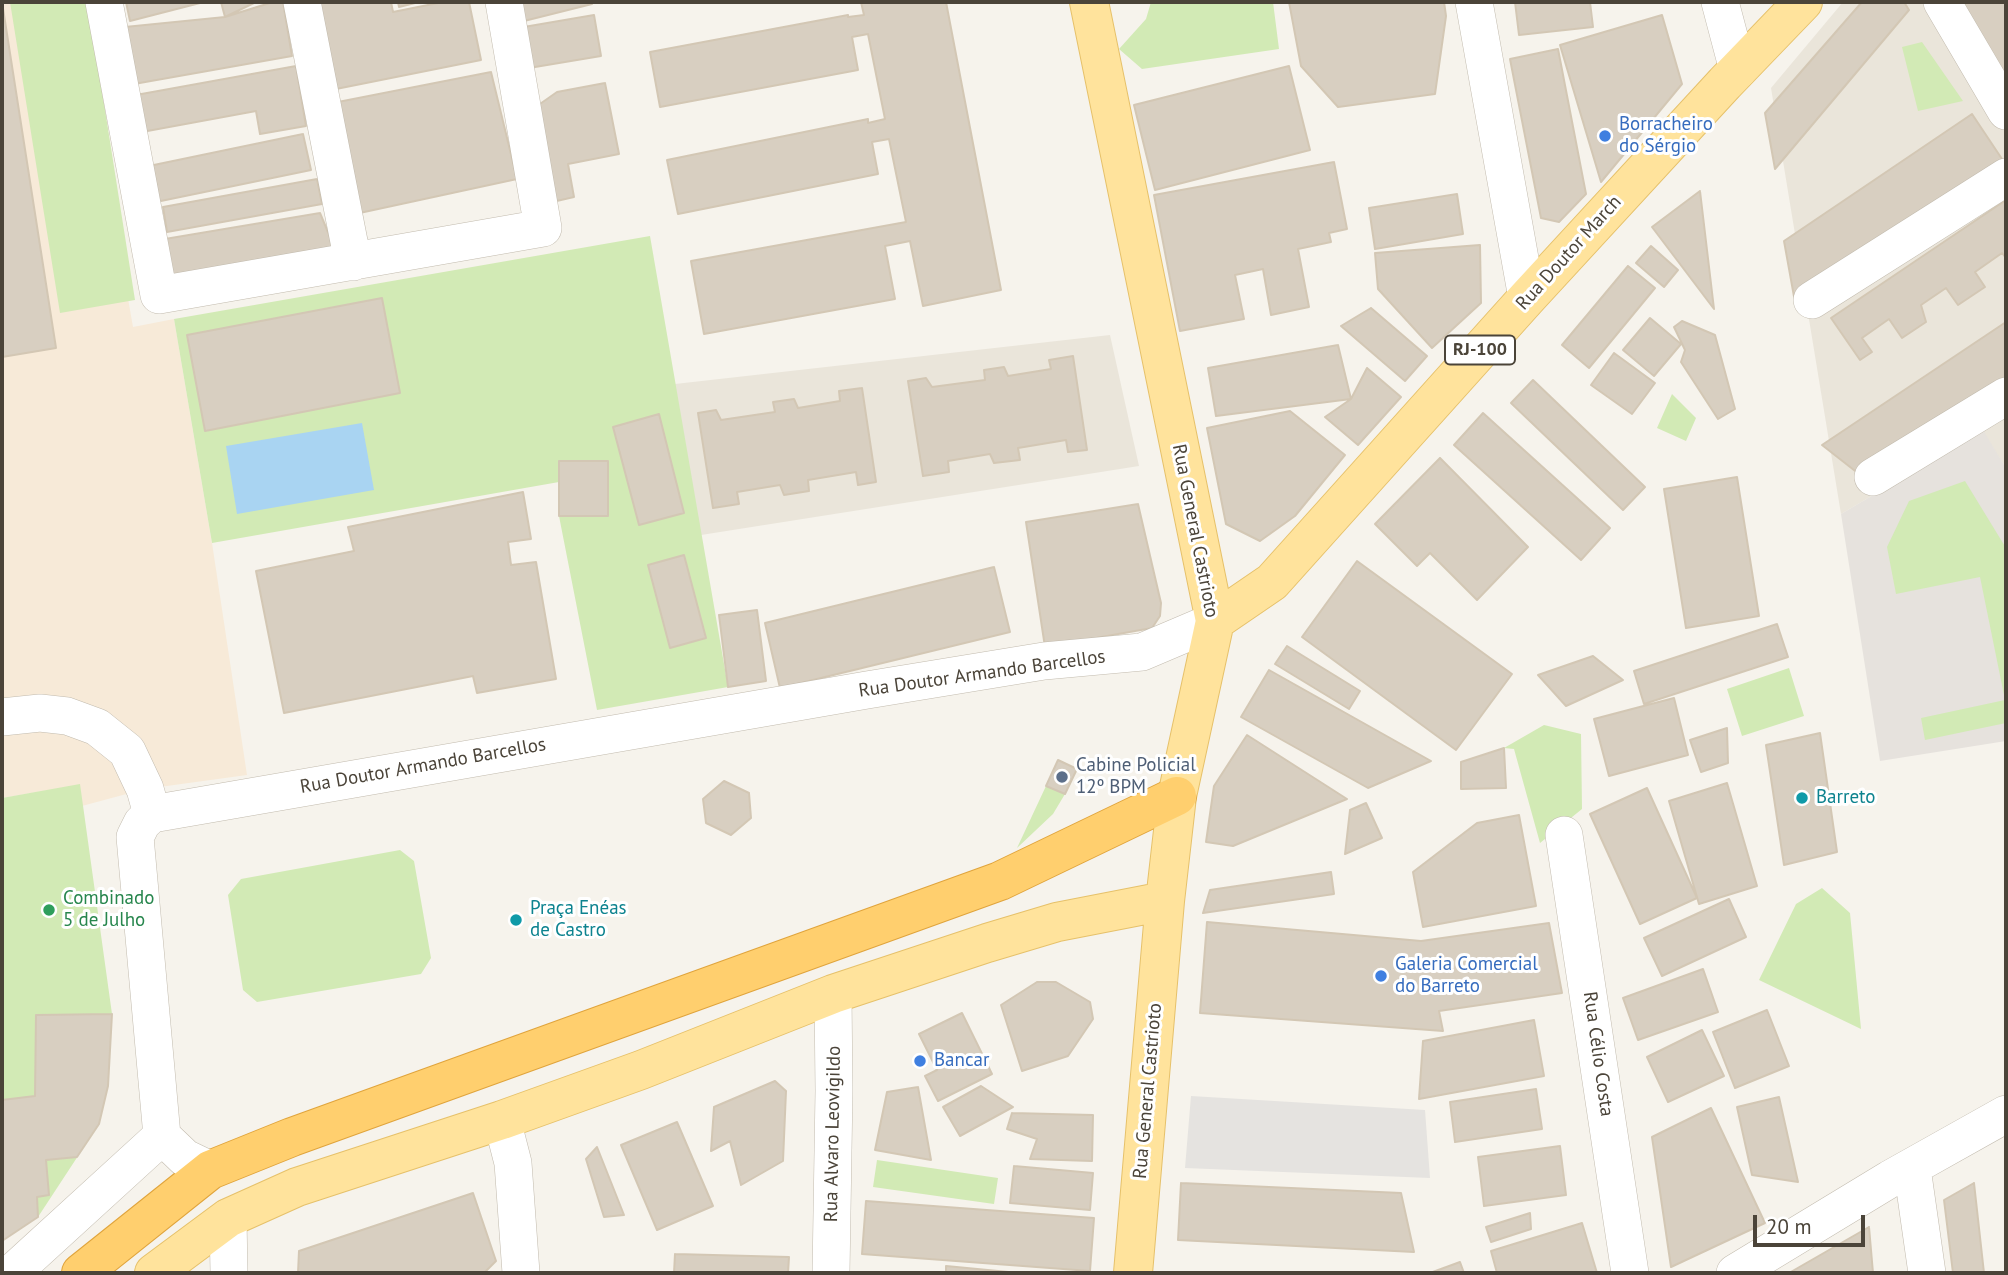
<!DOCTYPE html>
<html>
<head>
<meta charset="utf-8">
<style>
	body { margin:0 }
	#map { position:relative; width:2008px; height:1275px; overflow:hidden; background:#f6f3ec; font-family:"PT Sans",sans-serif }
	canvas { display:block }
	.frame { position:absolute; inset:0; border:4px solid #4b4439; pointer-events:none }
	.scale { position:absolute; left:1753px; top:1215px; width:112px; height:32px; box-sizing:border-box; border:4px solid #4b4439; border-top:0; padding-left:9px; font-size:21px; line-height:24px; white-space:nowrap; color:#4b4439; -webkit-text-stroke:5px #fff; paint-order:stroke }
</style>
</head>
<body>
<div id="map">
<canvas width="2008" height="1275"></canvas>
<div class="frame"></div>
<div class="scale">20 m</div>
</div>
<script>
const context = document.querySelector('canvas').getContext('2d');
context.lineJoin = 'round';
function paint(path, color) { context.fillStyle = color; context.fill(path, 'evenodd'); }
const poly = rows => new Path2D(rows.map(r => 'M' + r).join(''));
function stroke(path, color, width, dash) { context.strokeStyle = color; context.lineWidth = width; context.lineCap = dash ? 'butt' : 'round'; context.setLineDash(dash || []); context.stroke(path); }
function write(font, color, halo, rows, align = 'center') {
  context.font = font + ' "PT Sans",sans-serif'; context.lineWidth = 6; context.setLineDash([]); context.textBaseline = 'middle'; context.strokeStyle = halo; context.fillStyle = color; for (const [text, x, y, turn = 0] of rows) {
    context.save(); context.translate(x, y); context.rotate((+turn || 0) * Math.PI / 180); context.textAlign = isNaN(turn) ? turn : align; if (halo) context.strokeText(text, 0, 0); context.fillText(text, 0, 0); context.restore();
  }
}
paint(poly([
	[1843,2,1959,2,2006,79,2006,468,1982,431,1841,514,1771,88],
	[1110,335,1139,466,701,535,675,384]
]), '#eae5da');
paint(poly([
	[2,2,76,2,133,327,174,319,212,543,247,775,145,789,82,806,79,785,2,798]
]), '#f7ead8');
paint(poly([
	[1983,430,2006,468,2006,741,1880,761,1841,514]
]), '#e6e2dd');
paint(poly([
	[10,2,88,2,135,300,60,313],
	[1151,2,1273,2,1279,49,1142,69,1119,49,1146,19],
	[1922,42,1963,101,1918,111,1902,47],
	[650,236,728,687,597,710,559,516,559,482,212,543,174,319],
	[1672,394,1696,418,1686,441,1657,428],
	[1965,481,2006,548,2006,723,1925,740,1921,718,2005,700,1980,577,1896,594,1887,547,1909,501],
	[1789,668,1804,716,1742,736,1727,689],
	[1544,725,1581,734,1582,809,1540,843,1514,749,1504,748],
	[80,784,112,1014,108,1086,99,1124,38,1217,2,1241,2,798],
	[1046,786,1065,794,1053,814,1017,848],
	[400,850,414,861,431,958,421,974,257,1002,243,990,228,895,241,879],
	[1822,888,1850,913,1861,1029,1759,980,1796,904],
	[877,1160,998,1178,994,1204,873,1187]
]), '#d2eab5');
paint(poly([
	[1191,1096,1425,1110,1430,1178,1185,1168]
]), '#e5e3e0');
paint(poly([
	[362,423,374,490,237,514,226,446]
]), '#a9d4f2');
const building = poly([
	[2,2,56,348,2,357,2,2],
	[126,2,200,2,200,3,130,21,126,2],
	[221,2,256,2,225,17,221,2],
	[273,2,283,2,292,56,134,84,125,27,225,17,273,2],
	[314,2,391,2,393,12,443,2,469,2,481,60,331,90,314,2],
	[398,2,419,2,399,7,398,2],
	[511,2,591,2,592,4,516,23,511,2],
	[861,2,946,2,1001,290,923,306,910,241,885,246,895,299,704,334,691,261,906,222,889,139,872,142,878,174,678,214,667,160,868,119,868,123,885,119,868,34,852,37,858,70,660,107,650,52,848,15,848,17,864,15,861,2],
	[1289,2,1444,2,1446,16,1435,94,1338,107,1301,66,1289,2],
	[1515,2,1590,2,1593,27,1519,35,1515,2],
	[1862,2,1904,2,1909,10,1775,169,1765,113,1862,2],
	[1959,2,2006,2,2006,79,1959,2],
	[594,15,601,56,529,68,518,28,594,15],
	[1662,15,1682,84,1601,182,1560,45,1662,15],
	[1558,49,1586,194,1559,222,1541,218,1510,59,1558,49],
	[296,66,306,126,260,134,256,111,142,132,136,95,296,66],
	[1289,66,1310,150,1155,190,1134,105,1289,66],
	[491,72,517,179,355,214,338,102,491,72],
	[605,83,619,154,568,164,574,197,548,203,530,111,557,92,605,83],
	[1972,114,2004,162,1795,302,1784,241,1972,114],
	[303,134,311,170,156,202,149,166,303,134],
	[1334,162,1347,229,1329,233,1331,242,1298,249,1309,307,1271,315,1263,269,1235,275,1244,319,1180,331,1154,195,1334,162],
	[317,179,322,204,167,232,163,207,317,179],
	[1700,191,1714,309,1652,227,1700,191],
	[1457,194,1463,234,1375,249,1369,208,1457,194],
	[2006,200,2006,258,2002,253,1975,272,1985,287,1958,305,1946,288,1921,305,1926,322,1902,338,1889,319,1862,338,1872,352,1860,360,1831,318,2006,200],
	[320,213,335,249,171,276,165,239,320,213],
	[1480,245,1481,303,1432,348,1378,289,1375,253,1480,245],
	[1651,246,1678,270,1664,287,1636,263,1651,246],
	[1628,266,1655,288,1589,368,1562,345,1628,266],
	[382,298,400,393,205,431,187,335,382,298],
	[1371,308,1427,356,1405,381,1341,326,1371,308],
	[1650,318,1681,344,1654,376,1623,350,1650,318],
	[1682,321,1715,335,1735,409,1718,419,1681,362,1685,350,1674,327,1682,321],
	[2006,322,2006,383,1859,474,1822,445,2006,322],
	[1338,345,1351,399,1216,416,1208,368,1338,345],
	[1614,353,1655,383,1632,414,1591,385,1614,353],
	[1073,356,1087,450,1068,452,1066,440,1018,448,1020,460,994,463,990,454,948,461,949,472,923,476,908,381,926,378,932,387,985,380,984,370,1004,367,1008,376,1051,369,1049,360,1073,356],
	[1367,368,1401,397,1358,445,1325,417,1351,399,1367,368],
	[1533,380,1645,487,1623,510,1511,403,1533,380],
	[862,388,876,482,858,485,856,472,808,480,809,491,784,495,780,485,737,492,739,504,713,508,698,413,716,410,721,420,775,412,773,402,794,399,798,408,840,401,839,391,862,388],
	[1290,411,1345,455,1295,516,1260,541,1226,524,1207,428,1290,411],
	[1483,413,1610,528,1581,560,1454,445,1483,413],
	[659,414,684,513,639,525,613,427,659,414],
	[1440,458,1528,547,1477,600,1430,553,1417,566,1375,524,1440,458],
	[559,461,608,461,608,516,559,516,559,461],
	[1737,477,1759,616,1686,628,1664,489,1737,477],
	[523,492,531,539,508,542,511,565,536,562,556,679,477,693,473,676,284,713,256,571,354,551,348,527,523,492],
	[1138,504,1161,603,1160,616,1152,628,1045,647,1026,522,1138,504],
	[684,555,706,638,670,648,648,565,684,555],
	[1357,561,1512,674,1456,750,1302,637,1357,561],
	[994,567,1010,632,780,688,765,623,994,567],
	[757,610,766,681,728,687,719,615,757,610],
	[1777,624,1788,657,1644,704,1634,671,1777,624],
	[1287,646,1360,691,1349,709,1275,664,1287,646],
	[1593,656,1623,680,1566,706,1538,675,1593,656],
	[1269,670,1431,761,1368,788,1241,717,1269,670],
	[1674,698,1688,755,1609,776,1594,719,1674,698],
	[1727,728,1728,763,1701,772,1690,740,1727,728],
	[1820,733,1837,852,1784,865,1766,745,1820,733],
	[1247,735,1347,799,1233,846,1206,842,1214,786,1247,735],
	[1504,748,1506,788,1461,789,1461,762,1504,748],
	[1058,760,1077,769,1065,794,1046,786,1058,760],
	[724,781,749,793,751,818,731,835,706,823,703,799,724,781],
	[1727,783,1757,886,1699,904,1669,801,1727,783],
	[1647,788,1697,898,1640,924,1590,814,1647,788],
	[1366,803,1382,838,1345,854,1350,810,1366,803],
	[1519,815,1536,906,1423,927,1413,872,1477,823,1519,815],
	[1331,872,1334,894,1203,913,1210,890,1331,872],
	[1729,899,1746,937,1662,976,1644,938,1729,899],
	[1207,922,1421,941,1549,923,1562,993,1439,1011,1443,1031,1200,1013,1207,922],
	[1703,969,1718,1012,1638,1040,1623,998,1703,969],
	[1037,982,1056,982,1090,1002,1093,1019,1068,1056,1022,1071,1001,1005,1037,982],
	[1767,1010,1789,1066,1735,1088,1713,1032,1767,1010],
	[962,1013,992,1074,938,1101,925,1076,937,1070,919,1034,962,1013],
	[112,1014,108,1086,99,1124,77,1157,46,1160,49,1195,37,1197,38,1217,2,1241,2,1100,35,1096,36,1015,112,1014],
	[1534,1020,1544,1076,1419,1099,1423,1041,1534,1020],
	[1702,1030,1724,1076,1668,1102,1647,1057,1702,1030],
	[775,1081,786,1091,783,1161,741,1185,730,1141,711,1151,714,1107,775,1081],
	[981,1086,1013,1107,960,1136,943,1107,981,1086],
	[918,1087,931,1160,875,1150,887,1092,918,1087],
	[1536,1089,1542,1129,1455,1142,1450,1102,1536,1089],
	[1779,1097,1798,1182,1752,1175,1737,1107,1779,1097],
	[1711,1108,1765,1223,1671,1267,1652,1137,1711,1108],
	[1012,1113,1093,1115,1092,1161,1030,1159,1037,1139,1007,1129,1012,1113],
	[677,1122,713,1206,657,1230,621,1145,677,1122],
	[1560,1146,1566,1195,1484,1206,1478,1157,1560,1146],
	[597,1147,624,1215,604,1217,586,1159,597,1147],
	[1014,1166,1093,1173,1090,1210,1010,1203,1014,1166],
	[1181,1183,1401,1193,1414,1252,1178,1240,1181,1183],
	[1974,1183,1984,1273,1953,1273,1944,1200,1974,1183],
	[473,1193,496,1261,484,1273,298,1273,299,1251,473,1193],
	[866,1201,1094,1218,1090,1271,862,1254,866,1201],
	[1530,1213,1531,1229,1491,1242,1486,1227,1530,1213],
	[1582,1223,1597,1273,1497,1273,1491,1251,1582,1223],
	[1869,1227,1873,1273,1789,1273,1869,1227],
	[675,1254,789,1257,788,1273,674,1273,675,1254],
	[1460,1262,1464,1273,1430,1273,1460,1262],
	[946,1266,1019,1273,946,1273,946,1266]
]);
paint(building, '#d8cfc1');
stroke(building, '#d3c7b4', 2);
const minor = poly([
	[104,2,159,295,543,228,504,2],
	[302,2,353,262],
	[1474,2,1527,298],
	[1720,2,1738,70],
	[1942,2,2006,111],
	[1812,300,2006,177],
	[1873,477,2006,396],
	[2,717,40,713,67,716,97,727,127,751,145,789,152,814],
	[1564,835,1630,1273],
	[502,1120,513,1163,521,1273],
	[162,1136,135,837,142,823,152,814,867,690,1044,661,1142,652,1215,621],
	[162,1136,185,1158,210,1170],
	[1912,1168,1927,1273],
	[228,1218,229,1273],
	[12,1273,162,1136],
	[831,1273,834,1091,833,994],
	[1735,1273,1890,1179,2006,1114]
]);
const major = poly([
	[1089,2,1215,621,1177,796,1165,901,1133,1273],
	[1215,621,1272,582,1527,298,1725,83,1803,2],
	[154,1273,228,1218,297,1187,502,1120,641,1070,833,994,987,943,1057,922,1165,901]
]);
const highway = poly([
	[81,1273,210,1170,292,1137,1000,881,1177,796]
]);
stroke(minor, '#c2bbae', 38);
stroke(major, '#e6c16a', 40);
stroke(highway, '#e0a43c', 40);
stroke(minor, '#fff', 37);
stroke(major, '#ffe39c', 38);
stroke(highway, '#ffcf6e', 38);
for (const [x, y, r, color] of [
	[1605,136,7,"#3f7fe0"],
	[1062,777,7,"#5c6f8a"],
	[1802,798,7,"#0f9aa8"],
	[49,910,7,"#2e9e5b"],
	[516,920,7,"#0f9aa8"],
	[1381,976,7,"#3f7fe0"],
	[920,1061,7,"#3f7fe0"]
]) { const dot = new Path2D(); dot.arc(x, y, r, 0, 2 * Math.PI); context.fillStyle = color; context.fill(dot); stroke(dot, '#fff', 2.5); }
for (const [x, y, w] of [
	[1480,350,70]
]) { const box = new Path2D(); box.roundRect(x - w / 2, y - 14.5, w, 29, 5); context.fillStyle = '#fff'; context.fill(box); stroke(box, '#4b4439', 2); }
write('bold 18px', '#4b4439', null, [
	["RJ-100",1480,350]
]);
write('19px', '#366cbe', '#fff', [
	["Borracheiro",1619,125],
	["do Sérgio",1619,147],
	["Galeria Comercial",1395,965],
	["do Barreto",1395,987],
	["Bancar",934,1061]
], 'left');
write('19px', '#4b4439', '#fff', [
	["Rua Doutor March",1569,253,-48],
	["Rua General Castrioto",1195,531,79],
	["Rua Doutor Armando Barcellos",982,674,-8],
	["Rua Doutor Armando Barcellos",423,766,-10],
	["Rua Célio Costa",1598,1054,82],
	["Rua General Castrioto",1148,1091,-85],
	["Rua Alvaro Leovigildo",833,1134,-89]
]);
write('19px', '#4e5e75', '#fff', [
	["Cabine Policial",1076,766],
	["12º BPM",1076,788]
], 'left');
write('19px', '#0d838f', '#fff', [
	["Barreto",1816,798],
	["Praça Enéas",530,909],
	["de Castro",530,931]
], 'left');
write('19px', '#27864d', '#fff', [
	["Combinado",63,899],
	["5 de Julho",63,921]
], 'left');
</script>
</body>
</html>
